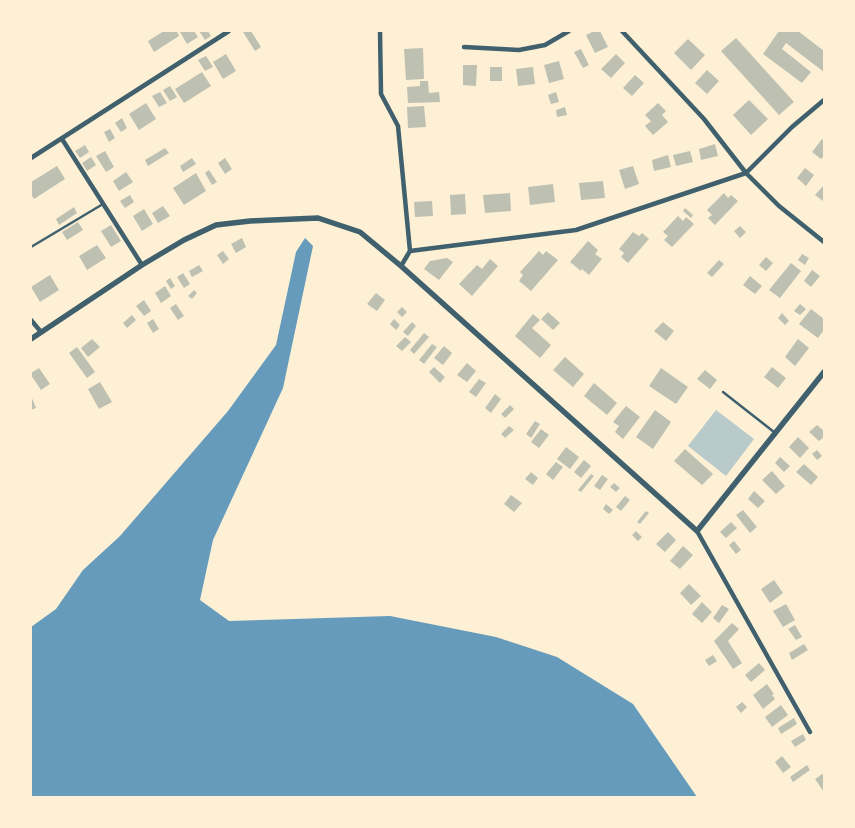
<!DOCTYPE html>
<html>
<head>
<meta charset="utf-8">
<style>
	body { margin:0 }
	#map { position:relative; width:855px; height:828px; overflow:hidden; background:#fdf0d5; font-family:"Sofia Sans Condensed",sans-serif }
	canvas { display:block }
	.frame { position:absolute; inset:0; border:32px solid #fdf0d5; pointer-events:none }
</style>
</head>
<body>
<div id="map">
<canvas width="855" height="828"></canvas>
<div class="frame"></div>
</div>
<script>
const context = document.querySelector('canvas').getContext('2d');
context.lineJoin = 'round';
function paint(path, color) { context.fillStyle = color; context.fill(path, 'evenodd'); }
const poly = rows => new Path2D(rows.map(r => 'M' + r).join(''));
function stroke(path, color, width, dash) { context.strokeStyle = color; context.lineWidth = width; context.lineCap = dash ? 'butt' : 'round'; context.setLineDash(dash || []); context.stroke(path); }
paint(poly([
	[716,410,754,439,726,476,688,446]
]), '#b9caca');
paint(poly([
	[305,238,313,246,283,388,213,540,200,600,229,621,390,616,496,637,557,657,633,704,697,797,31,797,31,627,56,609,83,570,120,536,228,411,276,345,296,252]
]), '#669bbc');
paint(poly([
	[164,31,177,31,179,36,154,52,148,41],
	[194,31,198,37,187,44,180,32],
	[199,31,208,31,211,36,205,40],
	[244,31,251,31,261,47,255,51,243,32],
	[594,31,600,31,608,47,595,53,586,35],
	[779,31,798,31,824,51,824,72,786,43,782,49,811,72,802,83,763,54],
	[736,38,794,102,779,115,721,51],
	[688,39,705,55,691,70,674,53],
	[423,48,424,79,406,80,404,49],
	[581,49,589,65,583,68,574,52],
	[226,54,236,71,223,79,213,62],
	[616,54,625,63,611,78,601,69],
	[206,56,213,67,205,71,198,60],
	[559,61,564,79,549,83,544,65],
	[463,65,477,65,476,86,463,85],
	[490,67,502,67,502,81,490,81],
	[533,67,535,84,518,86,516,69],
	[707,70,719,81,707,94,695,83],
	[202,72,211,86,184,103,175,89],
	[635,75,644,83,632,96,623,88],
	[420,81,428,81,429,93,439,92,440,102,408,103,407,87,420,86],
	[170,86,177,97,170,101,163,90],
	[160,92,167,103,159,107,152,96],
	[556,92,559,102,551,104,548,95],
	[749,100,768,119,751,135,733,115],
	[146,103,156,119,139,130,129,114],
	[658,103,666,111,662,115,668,122,653,135,645,126,651,121,645,115],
	[424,106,426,127,408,128,407,107],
	[565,107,567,115,557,117,556,110],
	[122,118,127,128,121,132,115,123],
	[110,129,115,138,109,142,104,132],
	[822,139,824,141,824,156,821,159,812,152],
	[715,144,718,156,701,160,699,149],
	[85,145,89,152,80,158,75,151],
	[165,148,169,153,148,166,145,160],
	[105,151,114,167,106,172,96,156],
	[690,151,693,162,676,166,673,155],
	[668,155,671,167,654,171,652,160],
	[91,157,96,165,87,171,82,163],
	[192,158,196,164,183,172,180,166],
	[225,158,232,169,225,174,218,163],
	[57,166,65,179,34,199,31,194,31,182],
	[633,166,639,184,625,189,619,170],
	[805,168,814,175,806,186,797,178],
	[209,170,217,182,212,185,205,173],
	[126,172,133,182,119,191,113,181],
	[196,173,206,191,184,205,173,188],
	[603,181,605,198,581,200,579,183],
	[553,184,555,202,530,205,528,187],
	[824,185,824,200,823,201,815,195],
	[510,193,511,211,485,213,483,195],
	[724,193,728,198,731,195,738,201,715,225,708,218,712,215,707,210],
	[465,194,466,214,451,215,450,195],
	[130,195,134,202,125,208,120,201],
	[432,201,433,216,415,217,414,202],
	[163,206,170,216,158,223,152,213],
	[74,207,77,213,59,225,56,219],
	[685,208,693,215,691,218,683,211],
	[144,209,153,224,142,231,133,216],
	[678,216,683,221,686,217,694,224,672,247,664,240,668,236,663,232],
	[78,222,83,230,67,240,62,232],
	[111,225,121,241,111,247,101,231],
	[740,226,746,232,740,238,734,231],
	[633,232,639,236,642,233,649,239,628,263,621,257,624,253,619,249],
	[242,238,246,247,236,253,231,244],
	[588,241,598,250,595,254,602,259,589,275,582,269,581,271,570,262],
	[97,245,106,258,87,270,79,256],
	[223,251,229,259,223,264,217,255],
	[539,251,543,255,546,251,558,260,531,291,519,281,523,275,520,272],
	[802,254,809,258,805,265,798,260],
	[766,257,773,263,766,271,759,265],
	[447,258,453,262,439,280,424,269,430,261],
	[490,259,498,266,472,296,459,284,477,265,482,269],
	[719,260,724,264,712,277,707,273],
	[791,263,801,271,780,298,769,290],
	[199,265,203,271,192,277,189,271],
	[812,270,820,276,811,287,804,281],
	[183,273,190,284,184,288,177,277],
	[50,275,59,290,40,302,31,287],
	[750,276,762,286,755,294,743,285],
	[170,278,175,286,171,289,166,281],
	[165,286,171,296,161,303,155,293],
	[194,290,197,293,192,299,188,296],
	[376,293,385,300,377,311,367,304],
	[144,300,151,311,144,316,136,306],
	[176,304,184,316,178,320,170,308],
	[800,304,806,309,800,315,794,311],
	[402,307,407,312,402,317,397,312],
	[811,309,824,319,824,330,818,338,799,324],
	[548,312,560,323,553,330,541,319],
	[782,313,789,321,785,325,778,318],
	[533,314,540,320,532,328,551,345,540,358,515,336],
	[132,315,136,320,127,328,123,323],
	[153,319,159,329,153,333,147,323],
	[394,319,400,325,396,330,390,324],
	[412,322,416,326,408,336,403,332],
	[663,322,674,331,666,341,654,331],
	[424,333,429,337,414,354,410,350],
	[405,337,411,342,402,351,396,346],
	[92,339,100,347,88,357,81,348],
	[798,339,809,348,795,366,785,357],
	[432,344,437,347,424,364,419,360],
	[444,346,452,353,443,365,434,358],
	[77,347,95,372,87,378,69,353],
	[565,357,584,374,573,387,553,370],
	[467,363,476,371,467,382,457,375],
	[434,367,445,377,440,383,429,372],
	[772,367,786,378,778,388,764,377],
	[39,368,50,384,41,390,31,375,31,373],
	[661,368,688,387,676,404,649,386],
	[705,370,717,380,710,389,697,379],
	[479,379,486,383,476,397,469,392],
	[100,382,112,402,99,409,88,389],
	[594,383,617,403,607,415,584,396],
	[495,394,501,399,491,413,485,408],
	[31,396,36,408,31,410],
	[510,405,514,409,505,418,501,414],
	[626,406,640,417,623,439,615,432,619,426,613,422],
	[655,410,671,422,653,449,636,437],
	[535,421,540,424,531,438,526,434],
	[817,425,824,431,824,437,819,441,809,432],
	[509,426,514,430,505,438,501,434],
	[541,429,549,435,539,448,531,442],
	[798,437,809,448,800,458,789,447],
	[566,447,579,457,570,469,557,459],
	[685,449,713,474,702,485,674,461],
	[817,450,822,456,817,460,812,454],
	[780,457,790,466,784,472,775,463],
	[584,460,591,466,581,478,574,472],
	[556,462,563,467,553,480,546,474],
	[804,464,818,477,811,485,796,472],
	[772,471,785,486,776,494,762,480],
	[531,472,538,478,533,485,525,479],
	[591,474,594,476,581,492,578,490],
	[602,475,608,479,600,490,594,486],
	[614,483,620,488,616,492,610,487],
	[754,491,765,501,758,508,748,499],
	[511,495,522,503,514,512,504,504],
	[625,496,630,500,621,511,616,507],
	[606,504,613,510,609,514,603,509],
	[743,510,757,527,750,533,736,515],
	[646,511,649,513,640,524,637,522],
	[731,522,737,528,726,538,720,532],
	[636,531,642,537,638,541,632,535],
	[668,532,676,540,665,552,656,544],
	[734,541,741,550,736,554,729,545],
	[683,546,693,555,680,569,670,561],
	[774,580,783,593,770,603,761,589],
	[689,584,701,596,691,605,680,593],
	[702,602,712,612,702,623,692,614],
	[786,604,795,620,783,627,773,611],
	[722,605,729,609,719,623,713,618],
	[732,623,739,629,728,641,742,663,733,669,714,641],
	[795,625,802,637,796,640,788,629],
	[804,644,808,650,792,660,789,653],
	[713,655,717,661,709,666,705,660],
	[759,663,765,670,751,682,745,675],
	[767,684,774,694,772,695,775,699,763,709,753,695],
	[742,702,747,707,741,713,736,707],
	[781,705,788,715,772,727,765,717],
	[794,718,797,724,781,734,778,728],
	[803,734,806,740,795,747,791,741],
	[782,756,791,767,783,773,775,762],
	[807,765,810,770,793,782,790,777],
	[824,773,824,792,815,779]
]), '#bec0b2');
stroke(poly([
	[31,247,103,204],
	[723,392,774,432]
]), '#3f606c', 2.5);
stroke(poly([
	[380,31,381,94,398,126,410,251,401,266],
	[622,31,704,119,746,173,779,206,824,242],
	[464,47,519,50,545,45,569,31],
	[62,139,142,265],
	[31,158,229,31],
	[410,251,576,230,746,173,792,127,824,100],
	[31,320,41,332],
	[697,531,810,732]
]), '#3f606c', 4.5);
stroke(poly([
	[31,339,142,265,184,240,216,225,250,221,318,218,360,232,401,266,697,531,824,372]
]), '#3f606c', 5.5);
</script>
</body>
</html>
